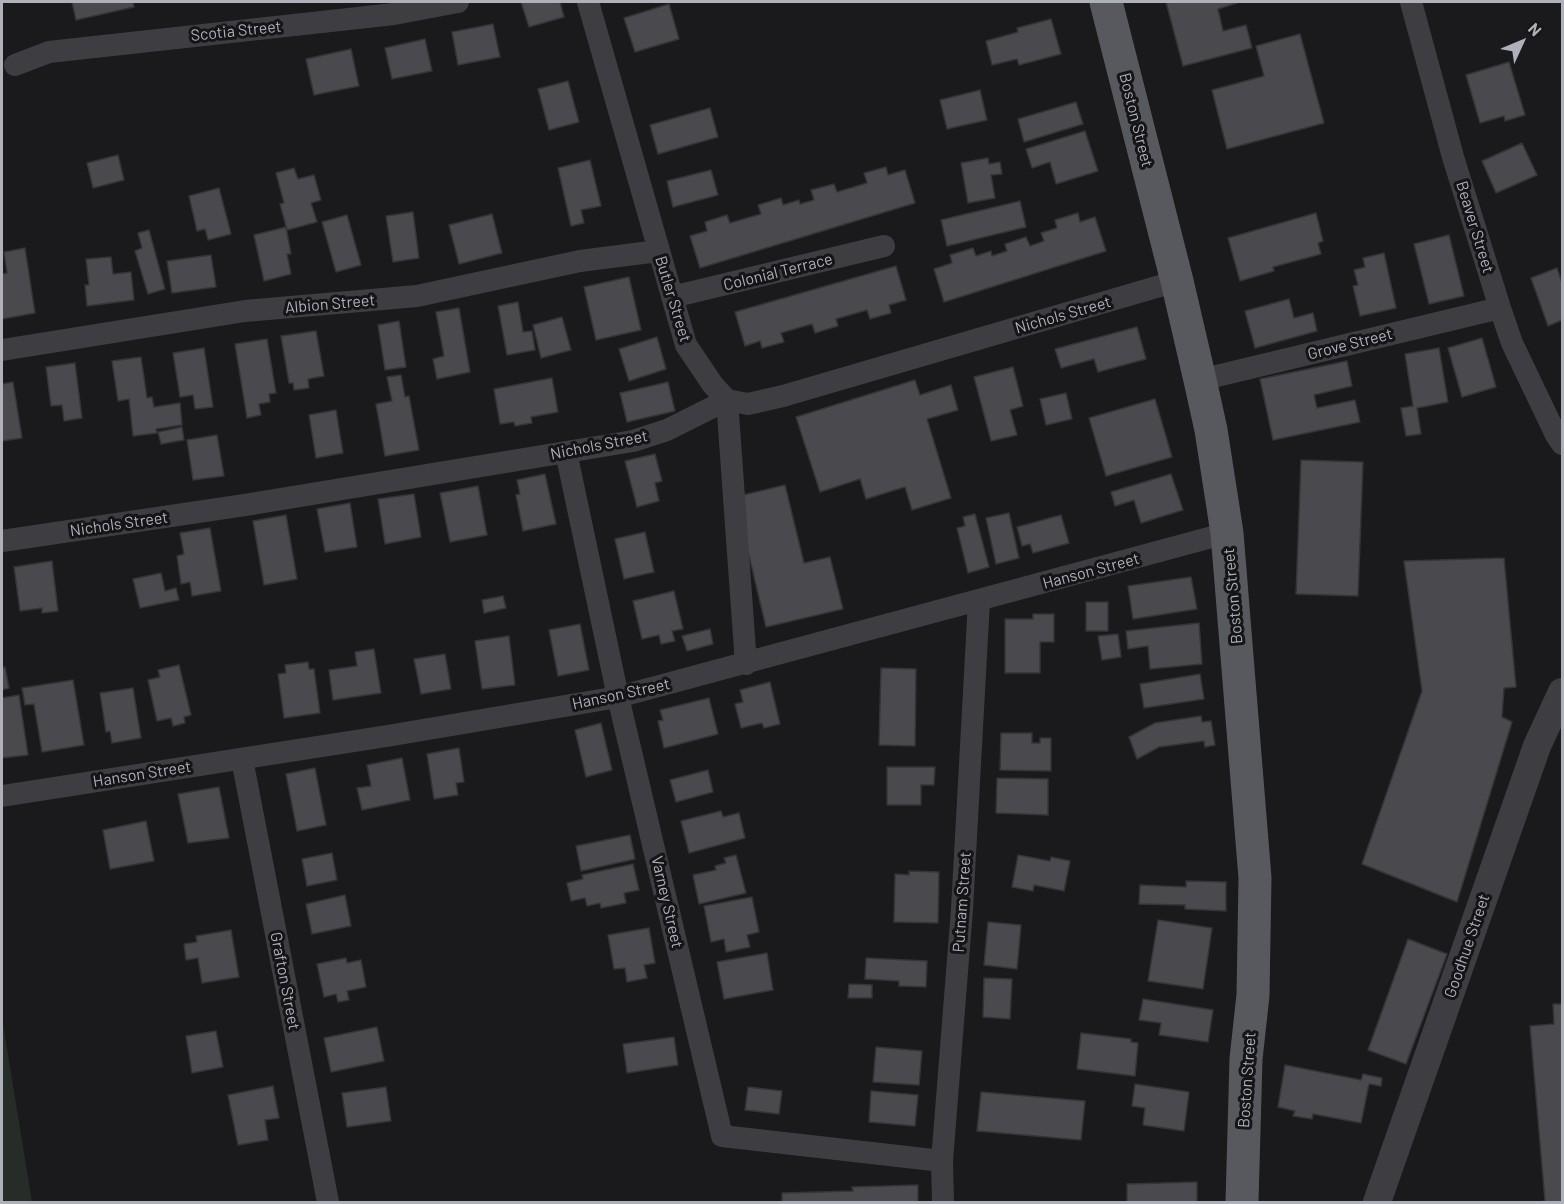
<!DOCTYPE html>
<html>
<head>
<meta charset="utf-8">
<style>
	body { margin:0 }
	#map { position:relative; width:1564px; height:1204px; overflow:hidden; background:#1a1a1c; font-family:Barlow,sans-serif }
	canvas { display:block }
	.frame { position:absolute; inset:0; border:3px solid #aeb0ba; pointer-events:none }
	.north { position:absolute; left:1492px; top:12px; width:60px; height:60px; -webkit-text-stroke:4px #151517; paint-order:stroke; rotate:46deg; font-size:16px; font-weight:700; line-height:24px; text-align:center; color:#aeb0ba }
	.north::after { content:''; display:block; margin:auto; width:21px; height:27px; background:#aeb0ba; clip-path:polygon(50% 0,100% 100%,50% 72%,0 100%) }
</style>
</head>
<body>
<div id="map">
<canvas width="1564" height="1204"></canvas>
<div class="frame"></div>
<div class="north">N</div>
</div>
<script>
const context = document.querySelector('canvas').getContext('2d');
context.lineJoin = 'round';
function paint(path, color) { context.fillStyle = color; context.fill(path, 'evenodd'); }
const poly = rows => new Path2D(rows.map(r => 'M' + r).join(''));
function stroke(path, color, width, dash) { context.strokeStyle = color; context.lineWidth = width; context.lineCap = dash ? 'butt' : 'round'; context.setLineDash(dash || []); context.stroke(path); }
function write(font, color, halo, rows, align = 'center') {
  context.font = font + ' Barlow,sans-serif'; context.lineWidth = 6; context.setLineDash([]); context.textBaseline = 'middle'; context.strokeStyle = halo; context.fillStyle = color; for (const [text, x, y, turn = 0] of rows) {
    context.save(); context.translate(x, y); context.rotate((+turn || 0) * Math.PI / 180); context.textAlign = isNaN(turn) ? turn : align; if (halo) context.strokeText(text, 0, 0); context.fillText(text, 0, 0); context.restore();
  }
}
paint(poly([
	[2,1018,32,1202,2,1202]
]), '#262d28');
const building = poly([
	[72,2,133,2,134,7,76,20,72,2],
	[521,2,560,2,564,17,529,27,521,2],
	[1166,2,1240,2,1218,9,1223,31,1246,25,1252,48,1183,66,1166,2],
	[669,4,679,39,635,52,624,18,669,4],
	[1051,19,1061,54,1019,65,1017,59,992,65,986,41,1018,32,1017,28,1051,19],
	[493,24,500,57,458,65,452,32,493,24],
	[1300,34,1324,123,1227,149,1212,90,1264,76,1256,46,1300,34],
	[425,39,432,71,392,79,385,48,425,39],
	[351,49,359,86,314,95,306,59,351,49],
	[1509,62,1525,115,1505,121,1504,116,1480,123,1466,75,1509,62],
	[568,81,579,122,549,130,538,89,568,81],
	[980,90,987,120,947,129,940,100,980,90],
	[1076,102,1083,124,1024,142,1018,119,1076,102],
	[710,108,718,137,658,154,650,125,710,108],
	[1085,131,1098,171,1056,184,1050,162,1032,168,1026,149,1085,131],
	[1522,143,1537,175,1496,193,1482,161,1522,143],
	[118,155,124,180,93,188,87,163,118,155],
	[988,158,989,164,1000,162,1002,174,991,175,995,198,968,203,961,163,988,158],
	[590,160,601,206,581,210,584,223,571,226,558,168,590,160],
	[886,167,888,175,905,170,915,203,700,268,690,236,707,231,705,222,727,215,730,223,761,214,758,205,781,198,783,205,799,200,800,204,814,200,811,190,834,184,837,192,867,183,864,173,886,167],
	[294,168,298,179,314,175,321,200,311,203,317,222,287,230,280,204,284,203,276,173,294,168],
	[711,170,718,195,673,207,667,181,711,170],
	[219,188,231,234,208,240,205,229,197,231,189,196,219,188],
	[1020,201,1026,227,947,246,941,220,1020,201],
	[413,212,419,258,393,262,386,216,413,212],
	[1078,213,1080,222,1095,217,1106,251,944,302,934,269,952,263,950,255,973,248,976,256,991,251,992,256,1007,251,1005,244,1026,237,1030,246,1044,241,1041,233,1057,228,1055,220,1078,213],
	[1316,213,1323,241,1318,243,1321,254,1273,267,1274,271,1240,281,1228,238,1316,213],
	[492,214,502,253,459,264,449,225,492,214],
	[347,215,361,265,336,272,322,222,347,215],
	[286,227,291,254,287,254,291,274,264,281,254,235,286,227],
	[149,230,165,289,148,294,135,251,142,248,138,233,149,230],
	[1449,235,1464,296,1429,304,1414,244,1449,235],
	[25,248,35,313,2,319,2,274,7,273,4,252,25,248],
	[1384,253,1396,308,1360,316,1353,286,1358,285,1354,270,1365,267,1363,258,1384,253],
	[211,255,216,287,172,293,167,261,211,255],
	[111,257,113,274,131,272,134,300,87,306,85,285,89,285,86,259,111,257],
	[896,266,906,300,889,305,891,313,870,319,867,310,836,319,838,326,815,333,812,324,781,333,784,342,762,348,760,341,745,346,735,312,896,266],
	[1557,268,1562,283,1562,320,1548,326,1531,278,1557,268],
	[629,277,641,330,596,340,584,287,629,277],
	[1289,299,1294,318,1313,313,1317,331,1255,348,1245,311,1289,299],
	[518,302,523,332,532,331,535,350,507,355,498,306,518,302],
	[459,308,470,372,437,379,433,359,444,356,436,312,459,308],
	[562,317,571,350,541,358,533,325,562,317],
	[399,321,406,367,385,370,378,325,399,321],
	[1137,327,1146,359,1098,372,1094,359,1061,368,1055,349,1137,327],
	[316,331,324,376,308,379,309,388,294,390,293,383,289,383,281,336,316,331],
	[657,337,666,369,629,381,619,349,657,337],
	[1482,338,1496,387,1462,397,1448,348,1482,338],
	[267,339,276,393,269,394,270,402,259,404,261,415,247,418,235,344,267,339],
	[204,348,213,407,195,409,193,395,180,397,173,353,204,348],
	[1439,348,1448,402,1417,408,1421,434,1406,436,1401,408,1413,406,1405,354,1439,348],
	[141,357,147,398,152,397,154,407,180,403,182,425,156,429,157,433,133,436,129,399,118,401,112,361,141,357],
	[1347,361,1352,386,1314,395,1317,408,1355,400,1360,422,1273,440,1260,379,1347,361],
	[75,363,82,418,64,421,62,405,51,406,46,367,75,363],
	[1013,367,1023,406,1010,410,1017,435,991,441,974,377,1013,367],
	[401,375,405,397,409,396,419,450,385,456,376,404,392,401,387,377,401,375],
	[552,378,558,412,531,417,532,423,515,426,514,422,500,424,494,389,552,378],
	[915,380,920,395,951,385,958,410,927,419,951,498,912,510,905,487,866,499,860,479,820,492,796,417,915,380],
	[13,382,22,438,2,441,2,384,13,382],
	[668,382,675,411,627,422,620,393,668,382],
	[1066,393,1072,419,1046,425,1040,399,1066,393],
	[1155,399,1172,457,1106,476,1089,418,1155,399],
	[336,410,343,453,316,458,309,415,336,410],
	[182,427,184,440,161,444,158,432,182,427],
	[217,435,224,476,193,480,187,440,217,435],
	[655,454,662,481,655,483,659,501,637,507,625,461,655,454],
	[1301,460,1363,462,1358,596,1296,594,1301,460],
	[545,474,556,524,523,531,516,495,520,494,517,480,545,474],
	[1171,474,1183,510,1141,523,1134,500,1115,506,1111,492,1171,474],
	[785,485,804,563,830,557,843,609,766,627,735,497,785,485],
	[478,486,487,535,450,542,440,493,478,486],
	[414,494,421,537,385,544,378,499,414,494],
	[350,503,357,547,325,552,317,509,350,503],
	[1009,513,1019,558,996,564,986,518,1009,513],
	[975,514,989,567,968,573,957,528,965,526,963,517,975,514],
	[286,515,297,579,264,585,253,521,286,515],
	[1061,515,1069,543,1033,553,1030,544,1022,546,1017,527,1061,515],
	[210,528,221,591,192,596,190,582,181,584,177,556,184,554,180,533,210,528],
	[645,532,654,572,624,579,615,539,645,532],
	[1504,558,1516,687,1504,688,1502,717,1512,722,1457,902,1362,864,1422,691,1404,561,1504,558],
	[52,561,58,611,42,613,42,608,20,611,14,567,52,561],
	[161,573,165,591,176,588,179,600,140,608,133,579,161,573],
	[1191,577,1197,609,1133,619,1128,586,1191,577],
	[674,591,683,629,672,631,675,641,661,644,659,635,642,639,633,601,674,591],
	[503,596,506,608,484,613,482,600,503,596],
	[1086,602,1108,602,1108,631,1086,631,1086,602],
	[1033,614,1054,614,1054,642,1040,642,1040,673,1005,673,1005,619,1033,619,1033,614],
	[1199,623,1202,664,1150,669,1148,646,1128,649,1126,631,1199,623],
	[580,624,589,670,558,676,549,630,580,624],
	[710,629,713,644,687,651,682,636,710,629],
	[1118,634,1121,657,1102,660,1098,636,1118,634],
	[509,636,515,685,482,689,475,641,509,636],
	[374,649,381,693,333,700,329,670,357,666,355,652,374,649],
	[445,654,451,689,421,694,414,659,445,654],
	[308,662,309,669,314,669,320,713,284,718,278,674,286,673,285,665,308,662],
	[179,665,191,715,184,717,185,723,173,726,171,718,157,721,148,680,160,677,158,670,179,665],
	[5,667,9,688,2,690,2,668,5,667],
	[881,668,916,669,915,746,879,745,881,668],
	[1200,674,1204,699,1144,708,1140,684,1200,674],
	[73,680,84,745,42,752,34,704,25,705,22,688,73,680],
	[770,682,780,724,764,728,762,723,741,728,735,704,743,702,740,690,770,682],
	[133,688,141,738,112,743,110,731,106,732,100,693,133,688],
	[19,695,28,755,2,758,2,698,19,695],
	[709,698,718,734,664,748,658,721,663,720,660,710,709,698],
	[1201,716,1202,722,1211,721,1215,745,1205,747,1204,741,1159,747,1137,759,1129,737,1155,723,1201,716],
	[601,723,612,770,586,777,575,730,601,723],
	[1001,733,1032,733,1032,743,1040,743,1040,738,1051,738,1051,771,1000,770,1001,733],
	[459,748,464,782,456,783,458,795,434,799,427,754,459,748],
	[402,758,410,800,362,810,357,788,371,786,367,765,402,758],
	[887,767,935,767,934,785,921,785,921,805,887,805,887,767],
	[315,768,326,825,297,831,286,774,315,768],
	[708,770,713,792,676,802,670,780,708,770],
	[997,778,1048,779,1048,815,996,813,997,778],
	[219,787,229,838,188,843,178,794,219,787],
	[721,811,723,817,739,813,745,838,689,853,681,821,721,811],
	[146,821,154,861,110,869,103,830,146,821],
	[630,835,635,859,581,871,576,846,630,835],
	[332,853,337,880,307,886,302,859,332,853],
	[736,855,746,893,699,904,693,875,716,870,715,866,726,863,724,858,736,855],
	[1018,855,1050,861,1051,857,1070,861,1064,891,1034,885,1033,891,1012,887,1018,855],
	[633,864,639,890,624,893,626,903,601,908,600,903,587,906,585,898,571,901,567,883,583,879,582,875,633,864],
	[909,871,939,872,938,923,894,922,895,874,909,875,909,871],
	[1186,881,1226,882,1226,911,1185,909,1185,905,1139,904,1140,885,1186,887,1186,881],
	[345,895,351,926,312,934,306,904,345,895],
	[752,897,759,932,747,935,750,947,726,952,724,939,711,942,704,906,752,897],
	[1158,920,1212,928,1203,989,1148,981,1158,920],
	[988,922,1021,925,1017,969,984,965,988,922],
	[649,928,655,963,644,965,647,978,627,982,625,968,614,969,608,935,649,928],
	[231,930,239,977,202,983,198,958,186,960,184,944,197,942,196,936,231,930],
	[1408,939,1447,954,1406,1064,1368,1050,1408,939],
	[767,953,773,990,724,999,717,962,767,953],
	[346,958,347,963,361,960,366,987,347,991,349,1000,338,1002,336,994,324,997,317,964,346,958],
	[866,958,927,961,926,987,899,986,899,981,865,979,866,958],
	[984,978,1012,979,1010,1019,983,1017,984,978],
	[849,984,872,985,872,998,848,998,849,984],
	[1143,999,1213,1010,1208,1042,1159,1035,1161,1023,1139,1020,1143,999],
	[1553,1004,1562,1004,1562,1202,1539,1202,1545,1201,1530,1026,1554,1024,1553,1004],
	[377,1027,384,1061,331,1072,324,1038,377,1027],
	[216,1031,223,1067,192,1073,186,1036,216,1031],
	[1081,1033,1131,1039,1131,1042,1138,1043,1135,1076,1077,1069,1081,1033],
	[674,1037,678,1065,627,1073,623,1044,674,1037],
	[876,1047,922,1051,919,1085,873,1082,876,1047],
	[1285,1065,1361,1080,1363,1074,1382,1078,1381,1086,1369,1084,1361,1123,1313,1114,1312,1119,1293,1116,1295,1111,1278,1107,1285,1065],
	[1135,1084,1189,1092,1184,1131,1143,1125,1145,1108,1132,1106,1135,1084],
	[273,1086,279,1118,265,1120,268,1140,238,1145,228,1095,273,1086],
	[386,1087,391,1121,347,1127,342,1093,386,1087],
	[748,1087,782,1091,779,1114,745,1110,748,1087],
	[871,1091,918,1095,915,1126,869,1122,871,1091],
	[981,1092,1085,1101,1081,1140,977,1131,981,1092],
	[1197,1182,1197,1202,1127,1202,1127,1184,1197,1182],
	[918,1185,918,1202,782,1202,782,1193,853,1191,852,1187,918,1185]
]);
paint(building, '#4a4a4e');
stroke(building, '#353437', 1.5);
stroke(poly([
	[588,2,686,345,713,385,727,400,746,664],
	[1411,2,1453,157,1500,308,1512,343,1556,435,1562,444],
	[15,65,49,52,394,14,458,2],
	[672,297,884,246],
	[2,350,245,311,417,296,580,261,658,251],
	[1200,380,1500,308],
	[566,452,618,697,722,1136,942,1161],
	[2,541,245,505,633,441,667,430,727,400,748,404,783,396,1177,281],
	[242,759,328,1202],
	[2,796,387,736,618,697,1227,533],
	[943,1202,942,1161,962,909,979,601]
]), '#3e3d42', 22);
stroke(poly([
	[1377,1202,1537,746,1562,692]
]), '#3e3d42', 28);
stroke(poly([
	[1106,2,1177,281,1200,380,1211,430,1227,533,1255,878,1253,995,1246,1059,1242,1202]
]), '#58585f', 33);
write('16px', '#aeb0ba', '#151517', [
	["Scotia Street",236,31,-6],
	["Boston Street",1136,120,76],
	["Beaver Street",1475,227,73],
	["Colonial Terrace",778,272,-14],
	["Butler Street",673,299,73],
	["Albion Street",330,304,-5],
	["Nichols Street",1063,315,-16],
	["Grove Street",1350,344,-14],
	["Nichols Street",599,445,-11],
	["Nichols Street",119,524,-8],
	["Hanson Street",1091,571,-15],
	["Boston Street",1233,596,-95],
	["Hanson Street",621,694,-12],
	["Hanson Street",142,774,-9],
	["Varney Street",667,902,77],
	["Putnam Street",962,902,-86],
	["Goodhue Street",1467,946,-71],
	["Grafton Street",285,981,79],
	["Boston Street",1247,1080,-86]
]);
</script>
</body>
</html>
